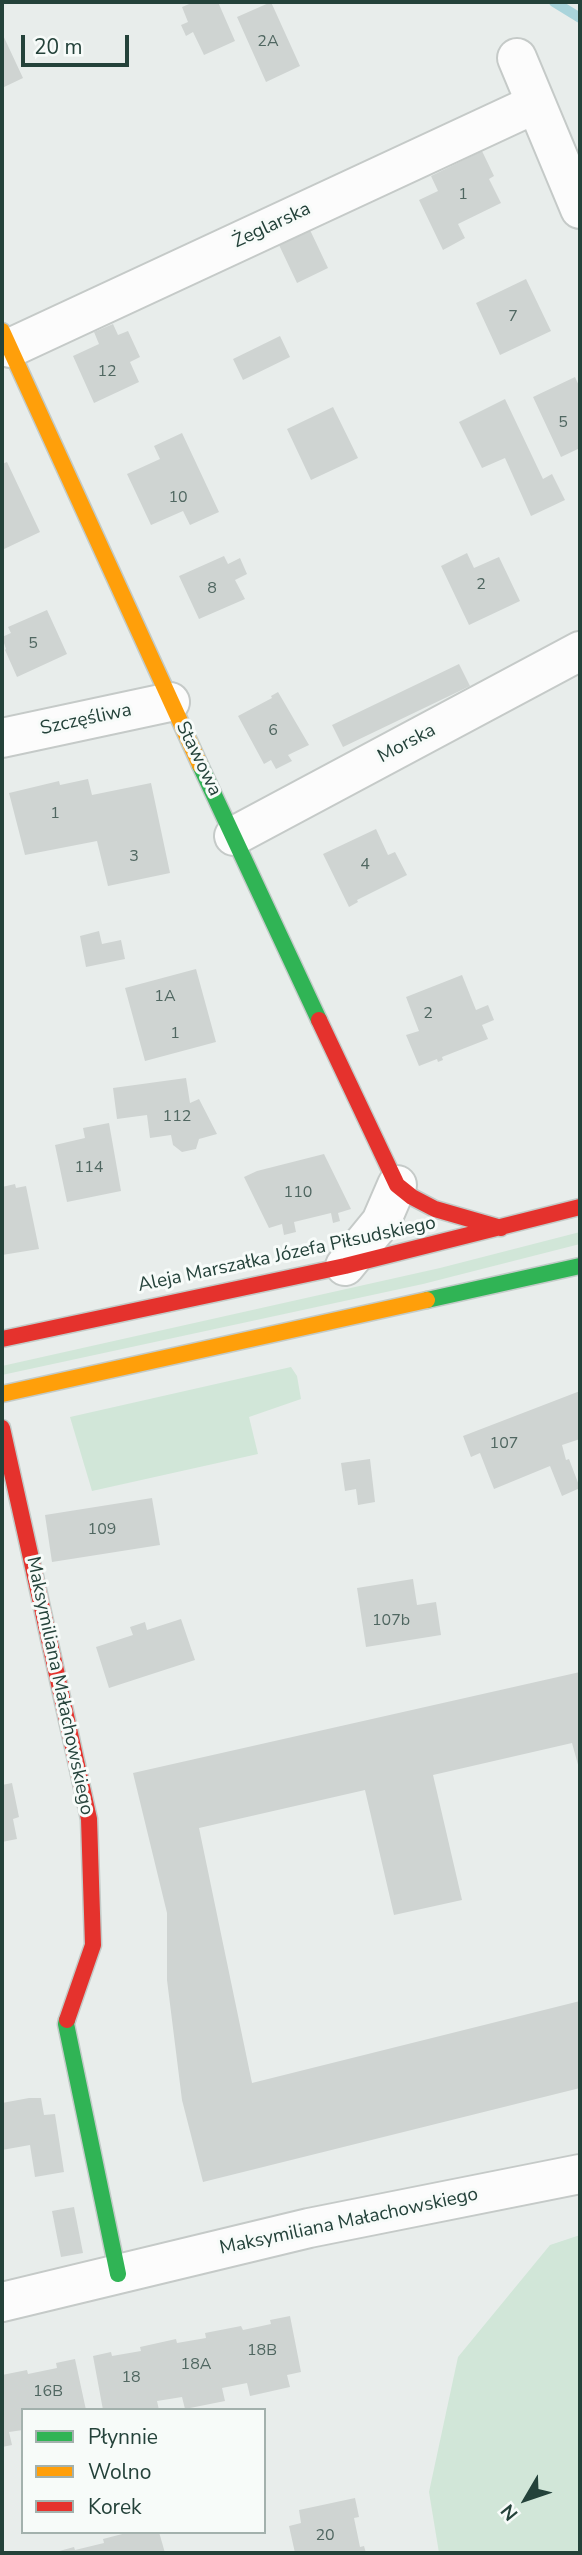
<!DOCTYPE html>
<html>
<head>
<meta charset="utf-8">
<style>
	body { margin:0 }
	#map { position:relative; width:582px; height:2555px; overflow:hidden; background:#e8edeb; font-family:"Nunito Sans",sans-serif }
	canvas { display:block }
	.frame { position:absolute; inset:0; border:4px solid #24423a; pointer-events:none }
	.legend { position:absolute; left:21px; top:2408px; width:245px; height:126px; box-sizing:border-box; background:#f7fbf9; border:2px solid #a3b1ad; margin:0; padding:9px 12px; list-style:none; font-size:21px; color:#24423a }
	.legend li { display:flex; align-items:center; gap:14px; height:35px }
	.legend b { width:35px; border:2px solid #a3b1ad }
	.north { position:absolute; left:491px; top:2464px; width:70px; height:70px; -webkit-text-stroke:5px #f7fbf9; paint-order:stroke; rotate:231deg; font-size:19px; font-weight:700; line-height:28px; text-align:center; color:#24423a }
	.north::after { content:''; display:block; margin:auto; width:24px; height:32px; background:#24423a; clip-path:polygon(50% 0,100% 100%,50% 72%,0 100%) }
	.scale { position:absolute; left:21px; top:35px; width:108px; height:32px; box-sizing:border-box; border:4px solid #24423a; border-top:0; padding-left:9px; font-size:21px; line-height:24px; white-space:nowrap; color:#24423a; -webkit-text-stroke:5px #f7fbf9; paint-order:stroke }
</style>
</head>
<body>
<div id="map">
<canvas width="582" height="2555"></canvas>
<div class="frame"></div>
<ul class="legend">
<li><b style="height:9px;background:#30b455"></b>Płynnie</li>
<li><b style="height:9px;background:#ff9f0a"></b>Wolno</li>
<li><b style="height:9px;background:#e5322d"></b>Korek</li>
</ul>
<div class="north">N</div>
<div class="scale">20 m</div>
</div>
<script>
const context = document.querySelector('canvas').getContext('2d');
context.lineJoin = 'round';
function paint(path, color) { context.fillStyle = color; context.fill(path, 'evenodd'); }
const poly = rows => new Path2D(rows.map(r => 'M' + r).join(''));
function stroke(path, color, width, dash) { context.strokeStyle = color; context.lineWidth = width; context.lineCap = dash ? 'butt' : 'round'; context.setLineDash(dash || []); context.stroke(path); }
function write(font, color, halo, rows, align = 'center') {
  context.font = font + ' "Nunito Sans",sans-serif'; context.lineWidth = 6; context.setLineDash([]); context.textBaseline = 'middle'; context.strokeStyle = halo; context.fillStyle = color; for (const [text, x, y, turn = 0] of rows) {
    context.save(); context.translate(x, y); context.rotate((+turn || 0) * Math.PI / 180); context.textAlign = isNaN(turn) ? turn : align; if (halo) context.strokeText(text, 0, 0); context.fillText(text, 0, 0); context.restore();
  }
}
paint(poly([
	[580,1232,580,1244,423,1284,2,1375,2,1366,440,1268],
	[291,1367,297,1376,301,1399,249,1417,258,1454,92,1491,70,1417],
	[580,2235,580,2553,439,2553,429,2492,458,2357,550,2245]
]), '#d1e6d8');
stroke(poly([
	[554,2,580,18]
]), '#a9d4db', 10);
paint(poly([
	[194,2,218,2,235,41,204,55,193,32,186,36,181,25,188,22,182,7],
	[271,2,300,66,266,82,237,17],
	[2,33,23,78,2,88],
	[482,151,494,176,489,179,501,203,458,224,465,238,443,250,419,200,438,191,431,176],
	[310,230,328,268,297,283,279,245],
	[526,279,551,331,500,355,476,303],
	[113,324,118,335,128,331,140,357,130,362,139,382,94,403,73,356,99,344,94,332],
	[280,336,290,357,243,380,233,359],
	[575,377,580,388,580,448,561,457,533,397],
	[505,399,543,479,552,474,565,500,531,516,505,458,482,468,459,422],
	[333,407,358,458,311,480,287,429],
	[182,433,219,512,190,525,183,511,151,525,127,474,160,459,154,446],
	[7,462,40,532,2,550,2,464],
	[467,553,474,568,499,557,520,601,469,625,441,566],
	[224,556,228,564,240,558,247,574,235,580,245,599,199,619,179,576],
	[47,610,67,654,17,677,5,650,6,649,2,637,11,633,8,627],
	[459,664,470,686,343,747,332,725],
	[278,692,309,745,288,755,292,761,276,769,271,760,264,764,238,716,272,698,271,696],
	[88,779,92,795,151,783,170,873,108,886,97,841,25,855,9,793,59,781,60,785],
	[376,829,388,855,395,852,407,875,357,900,358,902,349,907,323,854],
	[99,931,102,944,121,940,125,959,86,967,80,936],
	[196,969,216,1042,145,1061,125,988],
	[462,975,476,1010,488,1005,494,1020,482,1025,488,1039,442,1057,443,1060,438,1062,437,1059,419,1066,406,1035,419,1031,406,997],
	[186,1078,190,1103,199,1099,217,1134,199,1139,196,1149,182,1152,173,1145,171,1135,150,1138,147,1115,117,1119,113,1088],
	[109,1123,121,1191,67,1202,55,1145,85,1138,83,1128],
	[324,1154,351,1209,338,1213,340,1221,333,1223,331,1213,294,1222,296,1232,284,1235,282,1224,269,1228,244,1177,257,1171],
	[15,1184,16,1188,26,1186,39,1249,2,1255,2,1187],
	[580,1391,580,1439,562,1445,566,1460,569,1459,580,1488,562,1496,550,1466,494,1489,480,1453,471,1457,463,1436],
	[370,1459,375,1502,358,1505,356,1489,345,1491,341,1463],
	[152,1498,160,1545,52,1562,45,1515],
	[413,1579,417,1605,436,1602,441,1635,366,1647,357,1588],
	[181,1619,195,1660,109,1688,96,1647,133,1635,130,1627,145,1622,147,1630],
	[580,1672,580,1772,572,1743,433,1775,462,1900,394,1915,365,1790,199,1828,252,2083,580,2001,580,2088,203,2182,182,2100,167,1980,167,1913,133,1773],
	[12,1783,19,1817,13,1819,17,1839,2,1842,2,1785],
	[29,2098,41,2098,44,2115,55,2114,64,2172,35,2177,30,2145,2,2150,2,2103],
	[74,2207,83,2253,61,2257,52,2211],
	[290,2316,301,2372,287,2375,290,2387,250,2396,247,2383,222,2388,225,2401,185,2409,182,2397,157,2401,159,2410,103,2410,93,2356,111,2352,112,2356,141,2351,140,2347,176,2339,177,2343,206,2338,205,2333,241,2326,243,2330,271,2324,270,2320],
	[75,2359,86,2410,23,2410,23,2430,9,2432,12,2445,2,2447,2,2375,27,2370,28,2374,57,2368,56,2363],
	[355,2498,359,2517,354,2518,360,2547,364,2546,366,2553,295,2553,289,2526,301,2523,299,2510],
	[130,2532,159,2532,165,2553,52,2553,74,2547,75,2550,104,2543,103,2539]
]), '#cfd4d2');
const street = poly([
	[517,58,580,209],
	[10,348,535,104],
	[2,738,170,702],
	[234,836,580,651],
	[345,1266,381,1222,397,1185],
	[2,2302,309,2228,580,2174]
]);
const fast = poly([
	[200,765,319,1020],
	[427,1300,580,1266],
	[67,2020,66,2024,118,2274]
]);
const slow = poly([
	[2,331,200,765],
	[2,1394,427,1300]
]);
const jam = poly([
	[319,1020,397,1185,412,1197,435,1209,501,1228],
	[2,1339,345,1266,580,1207],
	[2,1428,89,1819,93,1945,67,2020]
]);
stroke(street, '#c5cac8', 42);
stroke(fast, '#c3cbc8', 19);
stroke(slow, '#c3cbc8', 19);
stroke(jam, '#c3cbc8', 19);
stroke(street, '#fcfcfc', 38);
stroke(fast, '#30b455', 16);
stroke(slow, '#ff9f0a', 16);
stroke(jam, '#e5322d', 16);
write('16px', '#506761', null, [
	["2A",268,42],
	["1",463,195],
	["7",513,317],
	["12",107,372],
	["5",563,423],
	["10",178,498],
	["2",481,585],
	["8",212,589],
	["5",33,644],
	["6",273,731],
	["1",55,814],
	["3",134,857],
	["4",365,865],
	["1A",165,997],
	["2",428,1014],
	["1",175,1034],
	["112",177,1117],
	["114",89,1168],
	["110",298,1193],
	["107",504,1444],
	["109",102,1530],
	["107b",391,1621],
	["18B",262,2351],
	["18A",196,2365],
	["18",131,2378],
	["16B",48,2392],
	["20",325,2536]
]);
write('19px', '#24423a', '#f7fbf9', [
	["Żeglarska",272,226,-25],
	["Szczęśliwa",86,720,-12],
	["Morska",407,744,-28],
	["Stawowa",198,759,64],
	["Aleja Marszałka Józefa Piłsudskiego",287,1255,-12],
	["Maksymiliana Małachowskiego",59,1686,78],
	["Maksymiliana Małachowskiego",349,2222,-12]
]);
</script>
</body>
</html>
